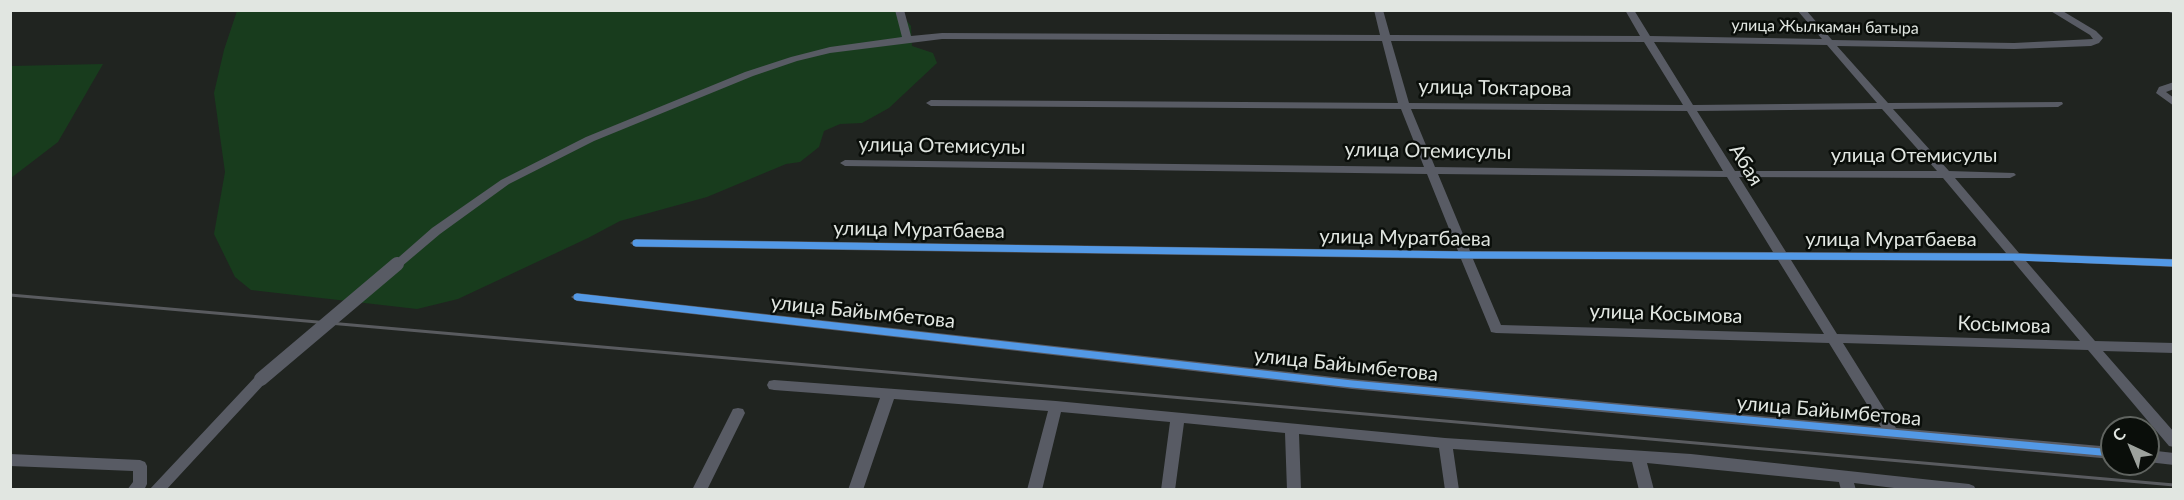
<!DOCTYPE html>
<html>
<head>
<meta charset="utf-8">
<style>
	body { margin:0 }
	#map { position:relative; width:2184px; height:500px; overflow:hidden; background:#202420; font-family:Lato,sans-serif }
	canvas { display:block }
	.frame { position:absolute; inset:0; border:12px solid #e1e6e1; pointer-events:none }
	.north { position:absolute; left:2100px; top:416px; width:60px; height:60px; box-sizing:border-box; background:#0a0e0a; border:2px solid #606460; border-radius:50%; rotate:316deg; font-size:16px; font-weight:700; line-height:24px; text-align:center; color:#e1e6e1 }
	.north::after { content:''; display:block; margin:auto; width:21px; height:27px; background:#9da29d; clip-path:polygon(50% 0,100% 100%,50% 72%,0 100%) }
</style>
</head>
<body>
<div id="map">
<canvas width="2184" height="500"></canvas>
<div class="frame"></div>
<div class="north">С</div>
</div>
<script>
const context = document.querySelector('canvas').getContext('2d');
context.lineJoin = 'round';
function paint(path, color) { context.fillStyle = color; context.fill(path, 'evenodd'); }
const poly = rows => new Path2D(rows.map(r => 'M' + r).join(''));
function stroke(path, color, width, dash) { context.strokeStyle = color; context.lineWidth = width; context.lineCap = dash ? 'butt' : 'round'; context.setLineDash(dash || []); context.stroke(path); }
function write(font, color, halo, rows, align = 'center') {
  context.font = font + ' Lato,sans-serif'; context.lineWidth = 5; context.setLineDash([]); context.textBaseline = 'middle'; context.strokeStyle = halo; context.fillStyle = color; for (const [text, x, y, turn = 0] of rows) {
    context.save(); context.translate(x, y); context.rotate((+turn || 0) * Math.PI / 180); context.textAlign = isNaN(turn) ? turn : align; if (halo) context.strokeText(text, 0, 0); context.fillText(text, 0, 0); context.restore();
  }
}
paint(poly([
	[237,11,899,11,911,26,912,46,933,53,937,63,889,108,862,123,840,124,824,131,819,147,800,162,786,164,707,197,620,221,588,238,458,299,417,309,251,290,235,277,214,234,225,172,214,93,224,50],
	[103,64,58,142,11,178,11,66]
]), '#183c1d');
paint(poly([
	[895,10,904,10,911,36,942,33,1380,35,1374,10,1383,10,1390,35,1640,36,1625,10,1634,10,1650,36,1822,39,1797,10,1806,10,1832,40,2014,43,2093,39,2090,35,2049,10,2061,10,2096,31,2103,38,2099,43,2091,46,2014,49,1837,46,1888,103,2062,102,2063,104,2058,107,1893,109,1949,171,2014,173,2016,175,2010,178,1955,178,2019,253,2174,259,2174,267,2026,261,2095,341,2174,343,2174,353,2103,351,2174,432,2174,447,2169,446,2088,350,1843,343,1896,428,2112,447,2112,459,1352,389,577,301,571,297,577,293,1352,379,1881,427,1829,343,1496,333,1491,332,1490,329,1461,259,636,247,630,243,636,239,1458,251,1427,174,845,166,840,163,845,160,1424,167,1401,109,931,106,926,103,931,100,1398,103,1382,41,942,39,830,53,797,61,753,76,594,141,509,184,440,234,401,267,393,267,391,264,432,228,501,180,586,137,745,72,791,57,830,47,902,37,895,10],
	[1391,41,1644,42,1683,105,1409,103,1391,41],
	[1654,42,1827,45,1877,103,1693,105,1654,42],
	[1411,109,1687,111,1723,171,1435,167,1411,109],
	[1882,109,1937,171,1735,171,1697,111,1882,109],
	[1438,174,1727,177,1773,252,1470,251,1438,174],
	[1739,177,1943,178,2006,253,1786,252,1739,177],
	[1473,259,1778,260,1824,334,1501,325,1473,259],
	[1791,260,2013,261,2080,341,1837,334,1791,260],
	[2168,10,2174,10,2174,14,2169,12,2168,10],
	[2174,82,2174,89,2166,92,2174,98,2174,106,2156,93,2159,87,2174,82],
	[261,374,266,376,268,379,266,382,166,490,149,490,256,376,261,374],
	[774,380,1056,401,1445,438,1691,454,1969,484,1974,486,1976,490,1910,490,1854,483,1856,490,1841,490,1839,482,1647,463,1654,490,1639,490,1632,462,1453,449,1459,490,1445,490,1439,448,1299,434,1301,490,1287,490,1285,433,1184,423,1175,490,1161,490,1170,422,1061,412,1042,490,1027,490,1048,411,894,399,863,490,848,490,880,398,774,390,769,389,767,385,769,381,774,380],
	[738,408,743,409,745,413,707,490,692,490,733,409,738,408],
	[2148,450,2174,453,2174,465,2148,462,2148,450],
	[10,454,140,460,145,462,147,466,147,484,144,490,127,490,133,482,133,471,10,466,10,454]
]), '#585b64');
stroke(poly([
	[10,295,2174,485]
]), '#595b5f', 3);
stroke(poly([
	[261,379,397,264]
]), '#585b64', 14);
stroke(poly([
	[636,243,1466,255,2015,257,2174,263],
	[577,297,1352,384,2112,453]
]), '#5399e6', 7);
write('16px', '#e1e6e1', '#0a0e0a', [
	["улица Жылкаман батыра",1825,27,1]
]);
write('20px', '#e1e6e1', '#0a0e0a', [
	["улица Токтарова",1495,88,1],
	["улица Отемисулы",942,146,1],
	["улица Отемисулы",1428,151,1],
	["улица Отемисулы",1914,156],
	["Абая",1746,165,58],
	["улица Муратбаева",919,230,1],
	["улица Муратбаева",1405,238,1],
	["улица Муратбаева",1891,240],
	["улица Байымбетова",863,312,6],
	["улица Косымова",1666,314,2],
	["Косымова",2004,325,2],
	["улица Байымбетова",1346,365,6],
	["улица Байымбетова",1829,411,5]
]);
</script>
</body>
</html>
